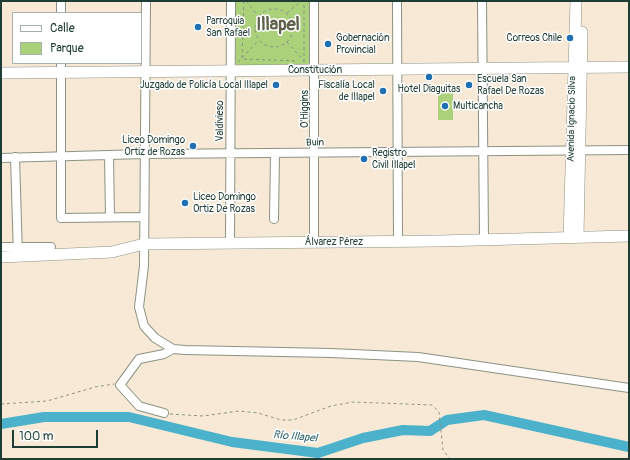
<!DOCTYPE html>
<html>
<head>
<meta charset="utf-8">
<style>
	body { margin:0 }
	#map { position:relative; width:630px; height:460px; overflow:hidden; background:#f7e9d5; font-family:Pangolin,sans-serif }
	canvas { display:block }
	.frame { position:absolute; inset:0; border:2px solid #1f3d34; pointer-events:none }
	.legend { position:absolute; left:12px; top:12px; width:130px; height:52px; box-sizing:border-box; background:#fff; border:1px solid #a5b1ae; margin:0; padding:5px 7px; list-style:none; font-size:12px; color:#1f3d34 }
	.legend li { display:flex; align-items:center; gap:8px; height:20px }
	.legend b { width:20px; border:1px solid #a5b1ae }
	.scale { position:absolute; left:12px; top:430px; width:86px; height:18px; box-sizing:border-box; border:2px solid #1f3d34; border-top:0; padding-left:5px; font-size:12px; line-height:14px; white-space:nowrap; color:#1f3d34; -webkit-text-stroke:3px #fff; paint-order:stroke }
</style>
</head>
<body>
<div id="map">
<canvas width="630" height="460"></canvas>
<div class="frame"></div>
<ul class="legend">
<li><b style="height:5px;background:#fff"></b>Calle</li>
<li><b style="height:11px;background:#abd17b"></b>Parque</li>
</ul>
<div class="scale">100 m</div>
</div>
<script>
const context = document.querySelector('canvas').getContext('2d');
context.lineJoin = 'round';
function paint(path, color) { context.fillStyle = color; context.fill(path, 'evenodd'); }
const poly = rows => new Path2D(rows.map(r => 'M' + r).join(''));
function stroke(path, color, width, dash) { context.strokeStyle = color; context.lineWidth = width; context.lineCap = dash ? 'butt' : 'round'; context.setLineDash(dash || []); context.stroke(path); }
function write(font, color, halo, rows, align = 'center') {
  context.font = font + ' Pangolin,sans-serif'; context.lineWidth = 3; context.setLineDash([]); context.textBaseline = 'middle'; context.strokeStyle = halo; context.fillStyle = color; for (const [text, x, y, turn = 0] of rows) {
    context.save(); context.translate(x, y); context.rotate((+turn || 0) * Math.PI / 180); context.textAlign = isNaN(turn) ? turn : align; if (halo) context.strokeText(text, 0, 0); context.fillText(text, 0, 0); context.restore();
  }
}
paint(poly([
	[234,1,310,1,311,61,306,66,242,68,236,64],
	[438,93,453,93,453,120,438,120]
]), '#abd17b');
stroke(poly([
	[1,424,44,417,129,417,232,442,318,453,363,438,403,430,430,431,447,420,484,415,629,447]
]), '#4cb2cb', 10);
const minor = poly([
	[146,1,144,266,139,307,144,326,155,338,173,349,185,350,331,353,418,357,629,388],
	[314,1,314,242],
	[397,1,398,241],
	[482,1,484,240],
	[61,13,61,1],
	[61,63,61,218,144,217],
	[109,155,110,217],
	[15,157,18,256],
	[1,158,145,154,629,150],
	[274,219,275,153],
	[230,242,231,1],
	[1,247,51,247],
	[164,413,139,406,120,385,139,359,164,354,173,349]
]);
const major = poly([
	[1,73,629,67],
	[569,237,576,1],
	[578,237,582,32],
	[1,257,112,252,144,244,439,241,629,236]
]);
stroke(minor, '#8b9384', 10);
stroke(major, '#8b9384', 12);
stroke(poly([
	[244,1,242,59,298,61],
	[246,1,258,16],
	'255 28a19 19 0 1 1 38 0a19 19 0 1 1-38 0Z',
	[287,13,301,1],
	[287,42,304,61],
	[238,62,259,40],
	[304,62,304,1],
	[1,404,47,401,95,387,114,384],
	[170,414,203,416,239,411,258,413,281,420,293,420,331,406,353,402,432,405,439,412,443,450,450,459]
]), '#8b9384', 1, [3, 3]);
stroke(minor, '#fff', 8);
stroke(major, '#fff', 11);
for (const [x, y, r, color] of [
	[198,27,4,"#1f6fb2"],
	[570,38,4,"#1f6fb2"],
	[328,44,4,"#1f6fb2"],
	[429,77,4,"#1f6fb2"],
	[276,85,4,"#1f6fb2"],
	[469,85,4,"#1f6fb2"],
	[383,91,4,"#1f6fb2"],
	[445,106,4,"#1f6fb2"],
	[193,146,4,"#1f6fb2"],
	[364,159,4,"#1f6fb2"],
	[185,203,4,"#1f6fb2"]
]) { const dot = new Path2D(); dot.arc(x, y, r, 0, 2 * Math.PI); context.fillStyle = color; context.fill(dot); stroke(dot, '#fff', 1.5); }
write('10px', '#1f3d34', '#fff', [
	["Parroquia",206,21],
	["San Rafael",206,33],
	["Gobernación",336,38],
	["Provincial",336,50],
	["Correos Chile",562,38,"right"],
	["Escuela San",477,79],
	["Rafael De Rozas",477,91],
	["Juzgado de Policía Local Illapel",268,85,"right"],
	["Fiscalía Local",375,85,"right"],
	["de Illapel",375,97,"right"],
	["Hotel Diaguitas",429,89,"center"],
	["Multicancha",453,106],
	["Liceo Domingo",185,140,"right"],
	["Ortiz de Rozas",185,152,"right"],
	["Registro",372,153],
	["Civil Illapel",372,165],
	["Liceo Domingo",193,197],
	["Ortiz De Rozas",193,209]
], 'left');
write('10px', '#1f3d34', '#fff', [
	["Constitución",315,70],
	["O'Higgins",305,109,-90],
	["Avenida Ignacio Silva",572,119,-89],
	["Valdivieso",220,121,-90],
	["Buin",315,143,-1],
	["Álvarez Pérez",334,242]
]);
write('italic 11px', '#2f6669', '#fff', [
	["Río Illapel",295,437,5]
]);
write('bold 18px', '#60624c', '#fff', [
	["Illapel",278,25]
]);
</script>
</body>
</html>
